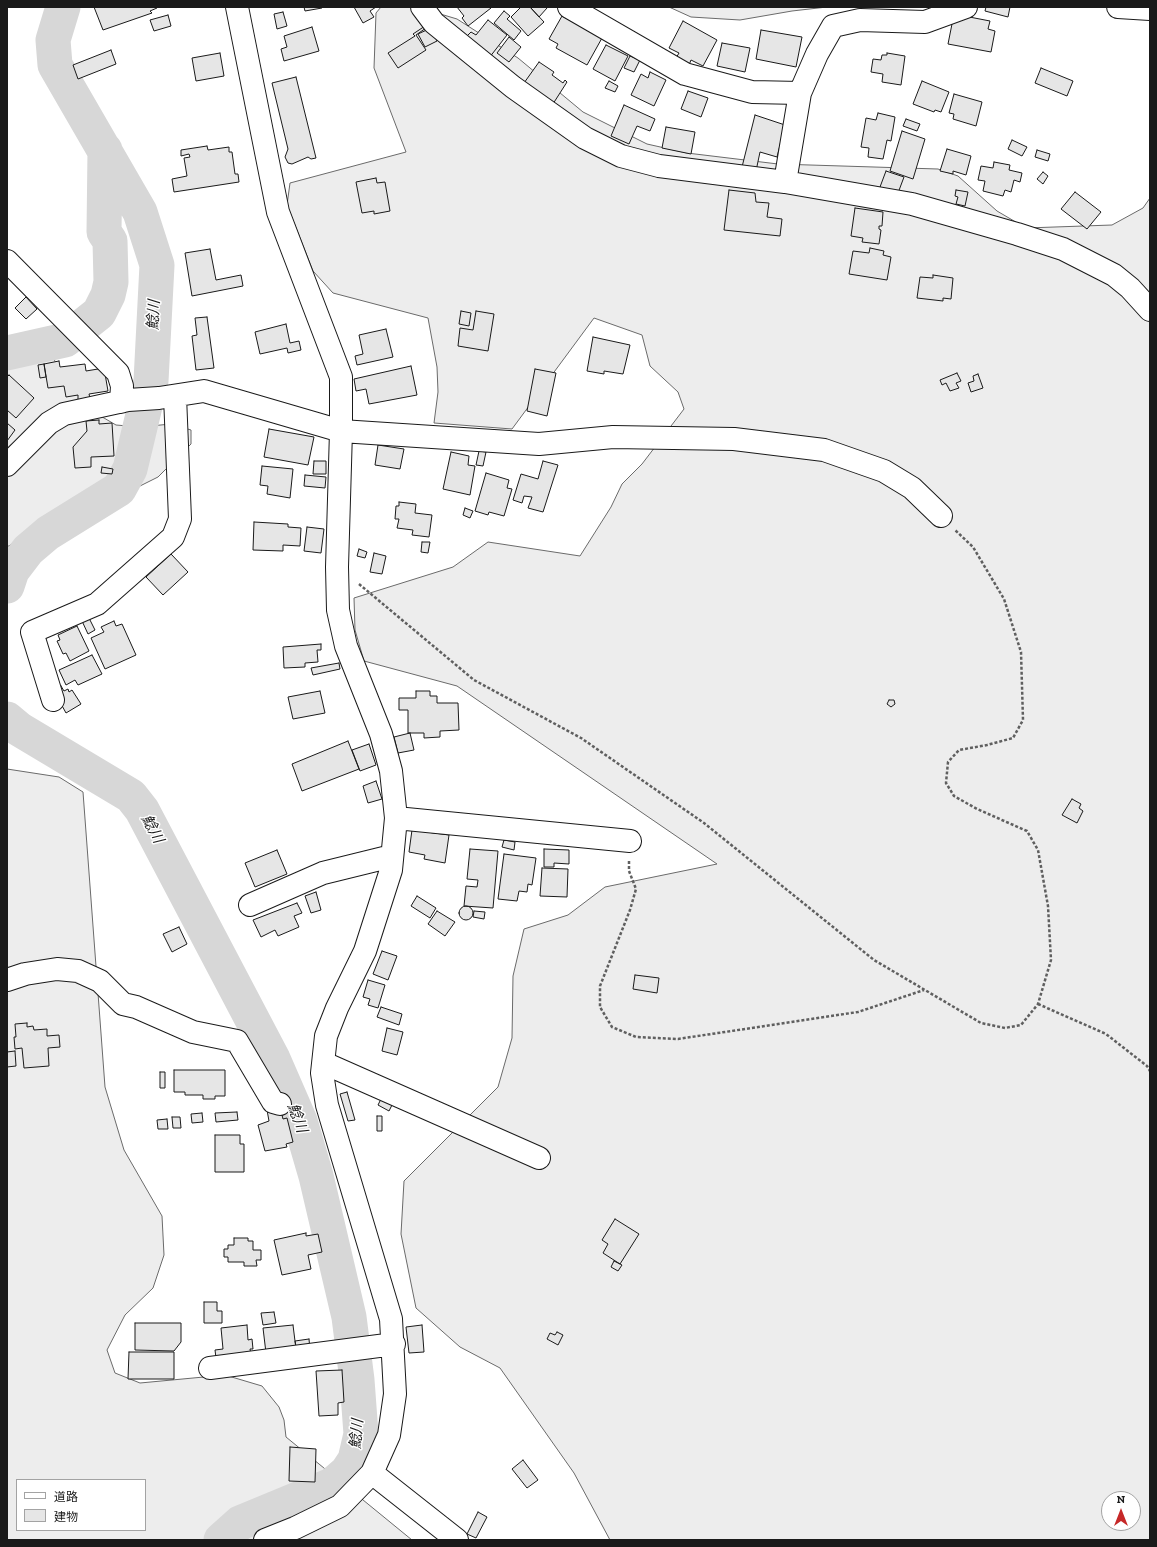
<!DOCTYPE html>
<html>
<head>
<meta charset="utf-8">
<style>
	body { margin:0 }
	#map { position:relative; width:1157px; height:1547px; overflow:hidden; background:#fff; font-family:"Zilla Slab","Noto Sans JP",serif }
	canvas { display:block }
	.frame { position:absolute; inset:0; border:8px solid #1a1a1a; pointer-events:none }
	.legend { position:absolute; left:16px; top:1479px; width:130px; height:52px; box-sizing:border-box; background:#fff; border:1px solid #a3a3a3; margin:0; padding:5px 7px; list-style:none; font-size:12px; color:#1a1a1a }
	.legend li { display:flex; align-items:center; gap:8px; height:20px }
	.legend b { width:20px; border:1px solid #a3a3a3 }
	.north { position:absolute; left:1101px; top:1491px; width:40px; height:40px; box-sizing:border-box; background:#fff; border:1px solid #a3a3a3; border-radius:50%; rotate:0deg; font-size:11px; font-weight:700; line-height:16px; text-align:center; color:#1a1a1a }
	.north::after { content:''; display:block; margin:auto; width:14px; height:18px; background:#c62828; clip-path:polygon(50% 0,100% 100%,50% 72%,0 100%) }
</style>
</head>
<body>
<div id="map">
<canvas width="1157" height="1547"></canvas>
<div class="frame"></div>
<ul class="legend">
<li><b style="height:5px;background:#fff"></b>道路</li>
<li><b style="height:11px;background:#e6e6e6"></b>建物</li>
</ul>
<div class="north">N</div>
</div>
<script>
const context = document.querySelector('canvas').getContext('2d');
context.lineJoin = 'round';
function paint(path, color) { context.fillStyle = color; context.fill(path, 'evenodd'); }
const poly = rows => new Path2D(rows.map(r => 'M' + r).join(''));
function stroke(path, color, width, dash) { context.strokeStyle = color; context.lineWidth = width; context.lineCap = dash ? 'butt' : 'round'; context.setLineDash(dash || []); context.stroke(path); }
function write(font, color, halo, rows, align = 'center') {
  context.font = font + ' "Zilla Slab","Noto Sans JP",serif'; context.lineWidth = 3; context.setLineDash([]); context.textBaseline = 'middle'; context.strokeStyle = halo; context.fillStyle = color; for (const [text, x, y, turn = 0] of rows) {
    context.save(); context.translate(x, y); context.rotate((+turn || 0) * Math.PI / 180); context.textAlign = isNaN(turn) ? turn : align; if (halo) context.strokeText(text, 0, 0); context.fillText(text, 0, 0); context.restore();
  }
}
const built = poly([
	[381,7,417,7,457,19,518,58,583,112,647,144,687,153,778,164,938,169,958,176,997,211,1026,228,1112,225,1143,208,1150,198,1150,1540,610,1540,574,1473,500,1368,460,1347,416,1308,401,1234,404,1181,498,1087,512,1038,513,976,524,929,568,915,605,887,717,864,457,686,364,661,355,630,354,598,453,567,488,542,580,556,611,507,622,484,642,464,684,409,678,392,650,366,642,335,594,318,512,429,434,423,438,392,437,367,428,318,333,293,313,271,287,205,290,183,406,152,374,68,376,13,381,7],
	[1109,1499,1133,1499,1133,1523,1109,1523,1109,1499],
	[669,7,827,7,792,11,740,20,691,17,669,7],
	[7,342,29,342,52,357,92,411,116,425,140,427,171,424,191,430,191,444,158,477,86,513,57,517,7,547,7,342],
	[7,769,59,777,83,792,105,1087,124,1150,162,1216,164,1255,153,1288,125,1315,107,1350,115,1373,140,1383,225,1375,262,1386,279,1407,284,1420,286,1437,412,1540,7,1540,7,769],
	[17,1480,145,1480,145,1530,17,1530,17,1480]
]);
paint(built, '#ededed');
stroke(built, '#6a6a6a', 1);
stroke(poly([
	[7,353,65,340,99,313,108,295,111,282,110,241,104,232,105,150],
	[7,586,12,571,28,550,48,533,119,489,130,469,151,381,157,265,140,212,55,65,53,40,63,7],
	[7,719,19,729,131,796,142,810,273,1059,300,1121,316,1176,349,1317,357,1380,361,1434,355,1460,347,1472,332,1485,240,1523,221,1540]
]), '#d7d7d7', 35);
const building = poly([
	[94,7,157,7,157,8,150,11,152,13,103,30,94,7],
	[304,7,322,7,322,8,305,11,304,7],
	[354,7,376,7,370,11,374,17,363,23,354,7],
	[457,7,490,7,491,8,468,26,462,18,464,16,457,7],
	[521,7,530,7,544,22,528,36,511,17,521,7],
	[530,7,545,7,547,8,539,17,530,7],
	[986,7,1010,7,1008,17,985,11,986,7],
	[504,11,510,16,507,19,521,31,514,40,494,23,504,11],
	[283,12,287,26,277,29,274,14,283,12],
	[954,14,990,21,988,29,995,31,991,52,948,44,954,14],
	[168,15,171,26,154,31,150,20,168,15],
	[562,16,602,38,587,65,556,48,558,44,549,39,562,16],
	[488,20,507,35,489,58,464,39,471,32,476,35,488,20],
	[683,21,717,40,703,66,691,60,689,65,676,58,679,53,669,48,683,21],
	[425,26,426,28,416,35,426,50,398,68,388,53,415,36,413,34,425,26],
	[312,27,319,51,284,61,281,49,287,47,284,36,312,27],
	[431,28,437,41,425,47,418,34,431,28],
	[761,30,802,37,796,67,756,59,761,30],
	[509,37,521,47,509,62,497,53,509,37],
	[722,43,750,48,745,72,717,66,722,43],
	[606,45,628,56,615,81,593,69,606,45],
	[111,50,116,64,78,79,73,65,111,50],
	[220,53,224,76,196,81,192,58,220,53],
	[887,53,905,56,901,85,882,82,883,74,871,72,873,59,881,60,882,55,887,55,887,53],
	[630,56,640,60,634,72,624,68,630,56],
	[539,62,554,72,552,75,563,83,565,80,567,82,551,107,524,83,539,62],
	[1041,68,1073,81,1067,96,1035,83,1041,68],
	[650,72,666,80,654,106,631,95,641,74,648,78,650,72],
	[296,77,316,158,311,159,308,157,292,164,288,163,285,157,288,149,272,83,296,77],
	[609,81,618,86,615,92,605,88,609,81],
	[922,81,949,92,941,112,935,110,934,112,913,104,922,81],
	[688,91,708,98,701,117,681,109,688,91],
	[954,94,982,102,976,126,953,119,954,114,949,113,954,94],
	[624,105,655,119,650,131,637,126,629,144,611,136,624,105],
	[878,113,895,117,891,141,887,140,883,159,868,157,869,148,861,147,866,118,876,120,878,113],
	[755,115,785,125,777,157,760,152,756,171,742,167,755,115],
	[906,119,920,124,917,131,903,126,906,119],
	[666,127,695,132,691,154,662,148,666,127],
	[902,131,925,139,913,179,890,171,902,131],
	[1012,140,1027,147,1022,156,1008,149,1012,140],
	[207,146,208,150,229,147,229,152,232,152,235,174,238,174,239,182,174,192,172,179,187,176,184,158,190,157,189,154,181,156,181,150,207,146],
	[947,149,971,156,966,175,953,171,953,174,940,171,947,149],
	[1037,150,1050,154,1048,161,1035,157,1037,150],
	[994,162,1010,165,1009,170,1022,173,1020,182,1014,180,1011,192,1005,190,1003,196,983,191,985,181,978,180,981,166,993,168,994,162],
	[886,171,904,177,898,193,880,187,886,171],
	[1043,172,1048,176,1043,184,1037,179,1043,172],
	[376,178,377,183,385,182,390,211,374,214,374,211,362,213,356,182,376,178],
	[729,190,755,193,756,202,769,203,767,217,782,219,780,236,724,230,729,190],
	[956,190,968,192,965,206,956,204,958,197,955,196,956,190],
	[1075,192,1101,212,1087,229,1061,209,1075,192],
	[855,208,883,212,882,226,879,226,879,229,881,230,879,244,862,242,863,238,851,236,855,208],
	[870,248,884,251,883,255,891,257,887,280,849,274,853,251,869,253,870,248],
	[210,249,216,280,241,275,243,286,192,296,185,253,210,249],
	[933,275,953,278,951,299,943,298,943,301,917,298,920,277,933,278,933,275],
	[26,297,37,309,26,319,15,308,26,297],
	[461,311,471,313,469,326,459,324,461,311],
	[476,311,494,314,488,351,458,346,460,328,473,330,476,311],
	[207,317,214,368,196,370,192,336,197,335,195,318,207,317],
	[286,324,290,343,299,341,301,350,288,353,287,348,260,354,255,332,286,324],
	[386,329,393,357,357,365,355,356,363,354,359,335,386,329],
	[593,337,630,345,623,374,604,371,604,374,587,371,593,337],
	[59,361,60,367,85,364,86,371,104,368,108,391,89,394,90,398,78,400,78,395,66,397,64,386,48,388,44,364,59,361],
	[44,364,46,377,40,378,38,365,44,364],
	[411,366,417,395,369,404,366,389,356,391,354,379,411,366],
	[535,369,556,373,547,416,527,411,535,369],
	[957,373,961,381,956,383,959,388,950,391,946,383,942,385,940,380,957,373],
	[978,374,983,388,971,392,968,383,974,381,973,376,978,374],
	[9,375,34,398,16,418,7,410,7,377,9,375],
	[99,420,99,424,112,423,114,456,91,457,91,467,75,468,73,447,87,431,86,421,99,420],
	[7,423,15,430,7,441,7,423],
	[269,429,314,437,308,465,264,457,269,429],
	[378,445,404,449,400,469,375,465,378,445],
	[479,451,486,452,483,466,476,465,479,451],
	[451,452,469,456,468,465,475,466,470,495,443,489,451,452],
	[314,461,326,461,326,474,313,474,314,461],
	[543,461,558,465,543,512,528,508,532,497,524,496,522,503,513,500,521,474,538,479,543,461],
	[262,466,293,469,290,498,267,494,268,486,260,485,262,466],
	[102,467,113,469,112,474,101,473,102,467],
	[486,473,509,480,507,488,512,489,504,516,489,512,488,515,475,511,486,473],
	[305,475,326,477,325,488,304,486,305,475],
	[399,502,416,504,415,513,432,515,429,537,412,535,413,530,397,528,399,519,395,519,396,506,399,506,399,502],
	[465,508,473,511,470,518,463,515,465,508],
	[254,522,288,524,288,527,301,528,300,546,283,545,283,551,253,550,254,522],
	[307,527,324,529,321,553,304,551,307,527],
	[422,542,430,542,428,553,421,552,422,542],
	[359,549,367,552,365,558,357,556,359,549],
	[374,553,386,556,382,574,370,572,374,553],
	[171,554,188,572,163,595,146,577,171,554],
	[89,618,95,630,88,634,82,621,89,618],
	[114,621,116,626,122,624,136,655,105,669,91,638,104,632,101,627,114,621],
	[77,626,89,651,70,661,66,653,63,654,57,641,60,640,58,635,77,626],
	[321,644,321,650,317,650,318,662,305,663,305,667,284,668,283,647,321,644],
	[92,655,102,674,78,685,75,680,66,685,59,670,92,655],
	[339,663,340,669,313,675,311,668,339,663],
	[61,686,64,691,68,689,69,692,72,690,81,704,66,713,54,691,61,686],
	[320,691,325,713,293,719,288,697,320,691],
	[416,691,430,691,430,696,437,696,437,703,458,703,459,730,440,731,440,737,424,738,424,733,408,733,408,710,399,710,399,698,416,698,416,691],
	[889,700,894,700,895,704,891,707,887,704,889,700],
	[410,733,414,750,398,753,394,737,410,733],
	[348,741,359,769,302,791,292,764,348,741],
	[369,744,376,765,360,771,352,750,369,744],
	[376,781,382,799,368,803,363,786,376,781],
	[1072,799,1081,804,1079,808,1083,811,1077,823,1062,815,1072,799],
	[412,830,449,835,445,863,424,859,425,855,409,852,412,830],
	[504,840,515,842,514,850,502,847,504,840],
	[470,849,498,851,493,908,464,906,466,886,477,887,478,880,467,879,470,849],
	[544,849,569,850,569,864,554,863,554,867,544,867,544,849],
	[277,850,287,874,255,887,245,863,277,850],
	[504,854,536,858,532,885,528,884,527,892,519,891,517,901,498,899,504,854],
	[542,868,568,869,567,897,540,896,542,868],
	[316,892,321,910,311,913,305,896,316,892],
	[417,896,436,908,430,918,411,906,417,896],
	[297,903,302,913,294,916,299,927,278,936,275,930,261,937,253,920,297,903],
	'459 913a7 7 0 1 1 14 0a7 7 0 1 1-14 0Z',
	[437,911,455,922,445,936,428,924,437,911],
	[474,911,485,912,484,919,473,917,474,911],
	[179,927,187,944,172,952,163,934,179,927],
	[382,951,397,956,388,980,373,974,382,951],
	[635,975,659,978,657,993,633,989,635,975],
	[368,980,385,985,378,1008,368,1005,370,999,363,997,368,980],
	[381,1007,402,1014,399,1025,377,1017,381,1007],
	[27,1023,27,1027,33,1026,34,1030,47,1029,47,1036,59,1035,60,1047,48,1048,49,1066,24,1068,22,1048,15,1049,14,1037,16,1037,15,1024,27,1023],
	[387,1028,403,1032,397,1055,382,1051,387,1028],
	[15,1051,16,1066,7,1067,7,1052,15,1051],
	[174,1070,225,1070,225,1096,215,1096,215,1099,203,1099,203,1095,185,1095,185,1092,174,1092,174,1070],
	[160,1072,165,1072,165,1088,160,1088,160,1072],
	[347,1092,355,1120,348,1121,340,1094,347,1092],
	[381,1099,392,1105,389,1111,378,1105,381,1099],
	[267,1110,281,1111,283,1119,287,1118,293,1142,286,1144,287,1147,265,1151,258,1125,269,1121,267,1110],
	[237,1112,238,1120,216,1122,215,1113,237,1112],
	[202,1113,203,1122,192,1123,191,1114,202,1113],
	[377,1116,382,1116,382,1131,377,1131,377,1116],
	[172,1117,180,1117,181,1128,173,1128,172,1117],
	[167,1119,168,1129,158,1129,157,1120,167,1119],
	[215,1135,240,1135,240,1144,244,1144,244,1172,215,1172,215,1135],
	[615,1219,639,1234,620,1264,603,1253,608,1244,602,1240,615,1219],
	[306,1233,306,1236,318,1234,322,1252,308,1255,311,1269,282,1275,274,1240,306,1233],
	[234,1238,248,1238,248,1241,253,1241,253,1250,261,1250,261,1260,256,1260,257,1266,244,1266,244,1262,228,1262,228,1257,224,1257,224,1249,228,1249,228,1245,234,1245,234,1238],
	[614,1261,622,1265,618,1271,611,1267,614,1261],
	[204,1302,217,1302,217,1311,222,1311,222,1323,204,1323,204,1302],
	[274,1312,276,1323,263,1325,261,1313,274,1312],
	[135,1323,181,1323,181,1342,174,1351,135,1350,135,1323],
	[247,1325,248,1340,252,1339,253,1349,250,1349,251,1355,216,1358,215,1350,223,1349,221,1328,247,1325],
	[293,1325,296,1349,266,1353,263,1328,293,1325],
	[422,1325,424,1352,409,1353,406,1327,422,1325],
	[557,1332,563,1335,558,1345,547,1339,550,1333,555,1335,557,1332],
	[309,1339,310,1350,297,1352,295,1341,309,1339],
	[129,1352,174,1352,174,1379,128,1379,129,1352],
	[342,1370,344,1402,338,1403,338,1415,319,1416,316,1371,342,1370],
	[290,1447,316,1449,315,1482,289,1481,290,1447],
	[523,1460,538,1480,527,1488,512,1469,523,1460],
	[478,1512,487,1517,476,1538,467,1534,478,1512]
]);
paint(building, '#e6e6e6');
stroke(building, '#1a1a1a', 1);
const minor = poly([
	[237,7,278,212,341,377,341,431,337,567,338,610,346,646,381,734,391,771,396,818,391,870,365,951,337,1008,326,1036,322,1073,327,1105,391,1319,395,1394,389,1435,372,1473,340,1506,295,1528,265,1540],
	[422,7,434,23,513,87,585,138,621,156,659,166,785,182,912,204,1017,234,1063,249,1114,275,1130,288,1150,310],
	[569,7,685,74,752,92,800,93],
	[1118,7,1150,9],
	[785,182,800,93,817,54,833,26,860,20,925,22,966,7],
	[7,261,118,373,122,386,121,402],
	[7,465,49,423,64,414,128,400,159,398,204,391,341,431,539,444,613,437,734,439,824,450,884,471,912,488,941,516],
	[53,700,32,632,97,604,173,537,180,519,175,396],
	[396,818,630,841],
	[250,905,323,873,392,856],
	[7,980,25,974,57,969,78,971,100,981,123,1004,136,1007,193,1032,237,1041,273,1102,280,1104],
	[324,1063,539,1158],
	[210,1368,394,1344],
	[372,1473,457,1540]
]);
stroke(minor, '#1a1a1a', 24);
stroke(poly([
	[359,584,474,680,581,738,704,823,874,960,981,1023,1005,1028,1021,1025,1038,1004,1051,960,1048,906,1038,850,1027,831,977,809,954,796,946,783,948,762,959,750,987,745,1013,738,1023,720,1021,652,1004,599,973,547,955,530],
	[629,861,629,871,636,889,630,910,600,986,600,1007,612,1027,636,1037,678,1039,858,1012,924,990],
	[1038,1004,1106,1034,1147,1066,1150,1071]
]), '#5f5f5f', 2.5, [3, 2]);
stroke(minor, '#fff', 22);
write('italic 15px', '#1a1a1a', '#fff', [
	["鯰川",154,315,-87],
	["鯰川",152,829,62],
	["鯰川",297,1118,70],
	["鯰川",357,1434,-85]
]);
</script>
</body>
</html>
